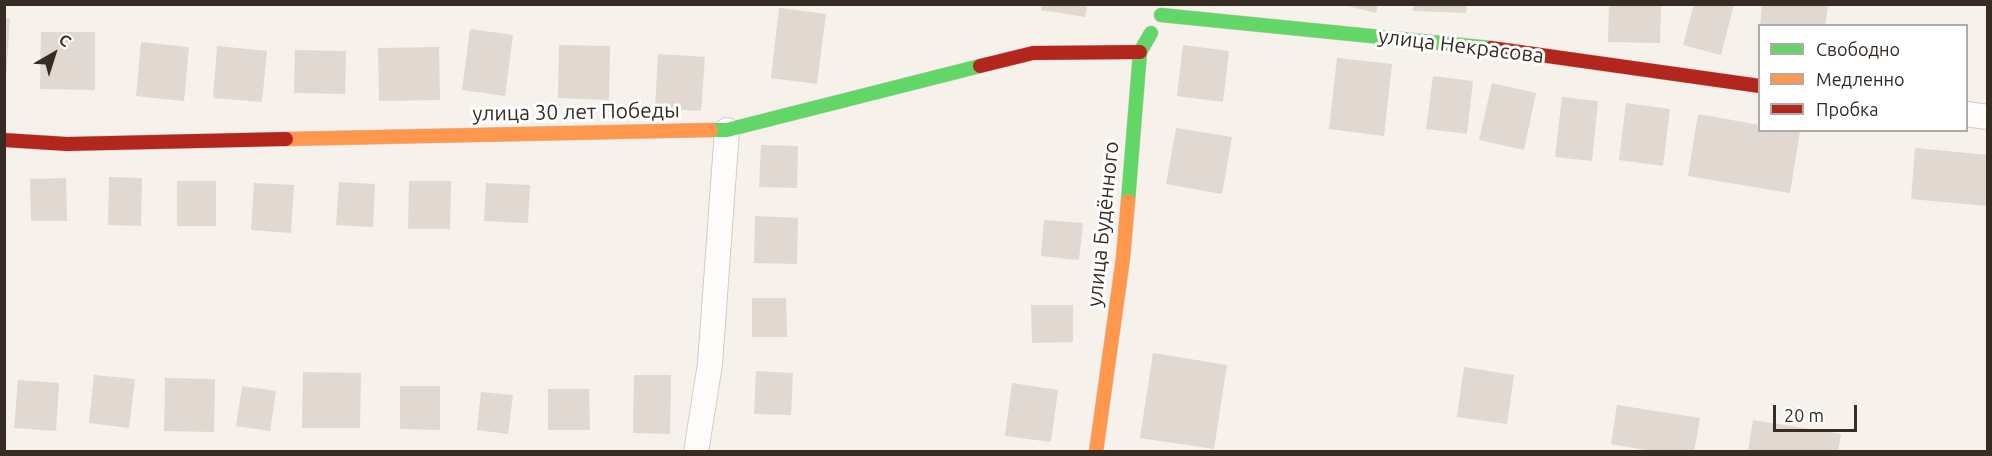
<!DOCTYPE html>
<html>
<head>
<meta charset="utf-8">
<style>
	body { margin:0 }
	#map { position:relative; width:1992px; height:456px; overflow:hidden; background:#f6f1eb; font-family:Ubuntu,sans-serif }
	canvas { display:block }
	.frame { position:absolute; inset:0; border:6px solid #362c24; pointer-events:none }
	.legend { position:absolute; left:1758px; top:24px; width:210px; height:108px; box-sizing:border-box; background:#fff; border:2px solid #afaba7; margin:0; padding:8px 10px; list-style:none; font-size:18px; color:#362c24 }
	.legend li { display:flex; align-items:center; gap:12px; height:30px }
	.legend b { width:30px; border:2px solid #afaba7 }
	.north { position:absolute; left:24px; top:24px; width:60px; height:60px; -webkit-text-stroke:4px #fff; paint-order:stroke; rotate:39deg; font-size:16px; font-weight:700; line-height:24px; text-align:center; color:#362c24 }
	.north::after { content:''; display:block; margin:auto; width:21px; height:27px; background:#362c24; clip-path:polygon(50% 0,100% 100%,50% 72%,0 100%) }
	.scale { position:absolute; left:1773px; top:405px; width:84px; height:27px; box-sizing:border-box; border:3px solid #362c24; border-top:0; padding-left:8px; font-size:18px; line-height:21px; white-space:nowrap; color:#362c24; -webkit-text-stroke:4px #fff; paint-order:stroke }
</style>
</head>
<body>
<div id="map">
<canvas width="1992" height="456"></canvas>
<div class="frame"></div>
<ul class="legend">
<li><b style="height:8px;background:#63d668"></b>Свободно</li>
<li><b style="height:8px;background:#ff974d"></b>Медленно</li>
<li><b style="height:8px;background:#b3261e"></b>Пробка</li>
</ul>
<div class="north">С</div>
<div class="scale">20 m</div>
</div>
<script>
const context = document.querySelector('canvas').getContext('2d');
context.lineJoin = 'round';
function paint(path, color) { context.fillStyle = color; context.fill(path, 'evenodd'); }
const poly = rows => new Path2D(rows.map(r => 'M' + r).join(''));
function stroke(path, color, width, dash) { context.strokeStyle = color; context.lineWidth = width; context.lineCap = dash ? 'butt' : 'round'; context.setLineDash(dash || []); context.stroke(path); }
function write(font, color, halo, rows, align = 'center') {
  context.font = font + ' Ubuntu,sans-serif'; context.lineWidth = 6; context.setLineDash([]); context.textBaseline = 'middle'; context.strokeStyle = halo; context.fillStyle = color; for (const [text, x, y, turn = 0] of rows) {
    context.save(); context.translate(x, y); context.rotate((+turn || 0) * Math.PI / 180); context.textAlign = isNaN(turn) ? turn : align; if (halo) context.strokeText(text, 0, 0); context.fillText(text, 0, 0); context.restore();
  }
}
paint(poly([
	[1340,4,1378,4,1376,13],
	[1414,4,1467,4,1466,13,1413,11],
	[1609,4,1661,4,1660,43,1608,42],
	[1694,4,1734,4,1721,55,1683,45],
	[1762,4,1828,4,1825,26,1760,26],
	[1042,5,1087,5,1085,17,1041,10],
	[779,8,826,14,817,84,771,78],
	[4,18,10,19,6,78,4,78],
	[470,29,513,35,505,96,462,90],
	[41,32,95,32,95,90,40,89],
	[141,42,189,47,184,101,136,96],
	[559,45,610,46,609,100,558,98],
	[1183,45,1229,51,1223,102,1177,96],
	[217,46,267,51,262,102,213,98],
	[439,47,440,100,379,101,378,48],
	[295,50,346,51,345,94,294,93],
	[658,54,705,57,701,111,655,108],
	[1337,58,1392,64,1384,136,1329,129],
	[1433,76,1473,81,1467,134,1426,129],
	[1492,83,1536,93,1524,150,1479,140],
	[1562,97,1598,101,1592,161,1555,157],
	[1626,103,1670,109,1663,166,1619,160],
	[1698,114,1760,125,1760,130,1800,131,1790,193,1688,176],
	[1176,128,1232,137,1222,194,1166,184],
	[761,145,798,146,797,188,759,187],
	[1915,148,1988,155,1988,206,1911,199],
	[109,177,142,178,141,226,108,225],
	[66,178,67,221,31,221,30,179],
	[177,181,216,181,216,226,177,226],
	[409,181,451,181,450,229,408,229],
	[339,182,375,184,373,227,336,225],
	[254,183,294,185,291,233,251,230],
	[486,183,530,185,528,223,484,221],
	[755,216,798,218,797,264,754,263],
	[1044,220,1083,223,1079,260,1041,256],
	[752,298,786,298,787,337,752,337],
	[1031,305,1073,305,1073,342,1032,343],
	[1153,353,1227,365,1214,449,1140,438],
	[1464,367,1514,375,1507,424,1457,417],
	[756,371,793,373,791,415,754,414],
	[303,372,361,373,360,428,302,428],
	[94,375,135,379,129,428,89,423],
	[634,375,671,375,670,434,633,433],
	[165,378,215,379,214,432,164,431],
	[18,380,59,383,56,431,14,428],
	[1012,383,1058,390,1051,442,1005,436],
	[242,386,276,391,270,431,236,426],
	[400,386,440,386,440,430,400,429],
	[548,389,589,389,590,430,548,430],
	[481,392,513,395,508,434,477,430],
	[1617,405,1700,418,1694,452,1656,452,1611,444],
	[1753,420,1841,434,1838,452,1748,452]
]), '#e0d8d1');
const street = poly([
	[1966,114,1988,117],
	[696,452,710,364,727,130]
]);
const fast = poly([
	[1161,15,1491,48],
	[711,130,727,130,980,66],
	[1128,201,1140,52,1151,33]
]);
const slow = poly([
	[286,139,711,130],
	[1096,452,1123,258,1128,201]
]);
const jam = poly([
	[1491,48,1760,86],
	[980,66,1033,53,1140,52],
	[4,140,67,144,286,139]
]);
stroke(street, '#d3ccc5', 26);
stroke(fast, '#d3ccc5', 15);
stroke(slow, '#d3ccc5', 15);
stroke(jam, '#d3ccc5', 15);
stroke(street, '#fefdfc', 24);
stroke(fast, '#63d668', 14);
stroke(slow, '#ff974d', 14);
stroke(jam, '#b3261e', 14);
write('21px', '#362c24', '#fff', [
	["улица Некрасова",1461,46,7],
	["улица 30 лет Победы",576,112,-1],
	["улица Будённого",1103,224,-84]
]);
</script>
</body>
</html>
